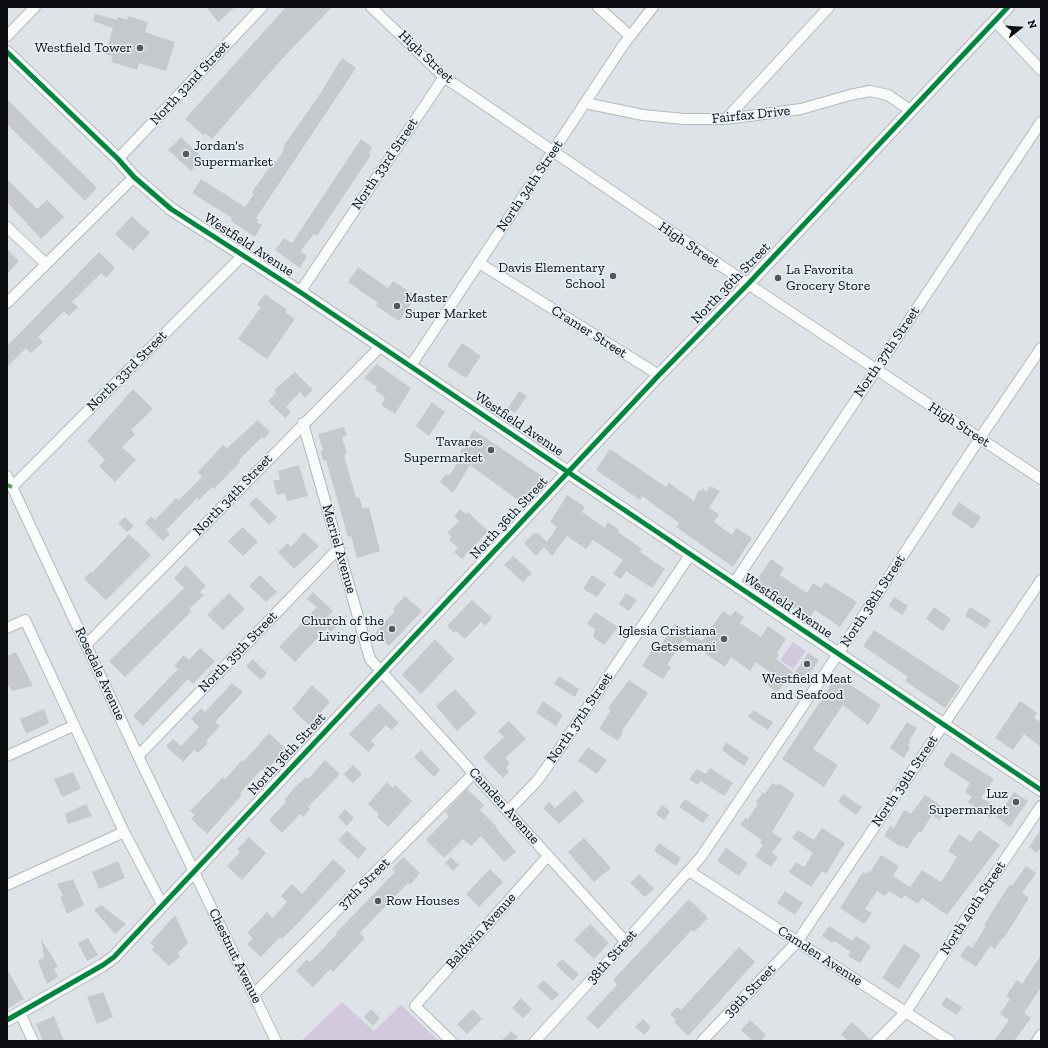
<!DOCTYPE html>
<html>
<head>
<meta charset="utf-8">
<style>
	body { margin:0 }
	#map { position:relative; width:1048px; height:1048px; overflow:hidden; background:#dee3e7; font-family:"Zilla Slab",serif }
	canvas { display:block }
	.frame { position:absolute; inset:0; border:8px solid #0b0d10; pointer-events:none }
	.north { position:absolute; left:1000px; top:8px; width:40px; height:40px; -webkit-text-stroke:3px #e7f0f8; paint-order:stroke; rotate:73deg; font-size:11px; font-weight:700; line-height:16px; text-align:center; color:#0b0d10 }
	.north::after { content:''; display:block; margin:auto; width:14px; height:18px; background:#0b0d10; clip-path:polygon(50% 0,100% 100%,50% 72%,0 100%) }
</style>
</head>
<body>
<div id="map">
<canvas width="1048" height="1048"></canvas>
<div class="frame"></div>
<div class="north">N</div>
</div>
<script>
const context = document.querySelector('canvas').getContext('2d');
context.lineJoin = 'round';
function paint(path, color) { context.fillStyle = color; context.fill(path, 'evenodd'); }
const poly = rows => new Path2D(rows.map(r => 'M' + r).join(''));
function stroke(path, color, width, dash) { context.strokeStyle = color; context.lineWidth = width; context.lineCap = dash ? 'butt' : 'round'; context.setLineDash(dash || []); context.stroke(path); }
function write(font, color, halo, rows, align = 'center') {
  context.font = font + ' "Zilla Slab",serif'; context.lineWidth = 3; context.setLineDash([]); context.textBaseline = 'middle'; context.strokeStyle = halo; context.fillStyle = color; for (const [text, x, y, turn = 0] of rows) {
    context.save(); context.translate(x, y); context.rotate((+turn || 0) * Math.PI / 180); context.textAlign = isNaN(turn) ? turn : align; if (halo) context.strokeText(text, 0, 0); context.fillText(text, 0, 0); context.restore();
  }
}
paint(poly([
	[793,642,806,651,793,669,780,660],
	[342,1002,374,1031,401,1005,439,1041,301,1041]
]), '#d3c9df');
paint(poly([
	[206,7,235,7,218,22],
	[286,7,332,7,282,59,212,139,205,133,204,136,185,119],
	[95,14,117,20,118,17,127,20,128,16,148,22,145,32,175,42,166,71,139,63,137,70,111,62,113,56,105,54,113,28,93,21],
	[342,58,356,68,256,218,258,219,257,222,262,225,255,237,231,221,232,218,192,193,201,179,245,207,254,194,252,192,274,161,276,162,281,155,285,144,318,97],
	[7,99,97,188,85,201,7,124],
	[181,137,203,158,191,171,168,150],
	[361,139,372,147,369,153,371,155,317,236,314,234,302,249,301,252,307,256,300,268,275,250,284,238,292,243],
	[7,179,37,209,47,200,64,217,41,239,7,202],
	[132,216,150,233,133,251,115,234],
	[7,249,19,261,7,274],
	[99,252,115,268,106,278,101,273,72,302,78,307,69,316,64,311,38,337,43,342,31,353,26,348,7,367,7,346],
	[358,267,388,288,393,281,416,296,399,321,376,306,378,303,348,282],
	[265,294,287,310,285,312,295,319,267,359,238,339,261,307,257,305],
	[462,343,481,356,466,378,447,366],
	[377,364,411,388,395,414,381,405,385,398,375,390,377,387,364,378],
	[295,372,313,390,305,398,300,392,286,407,291,412,285,418,268,401,276,393,274,390],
	[133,389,153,409,131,430,135,434,122,447,136,460,115,482,99,466,105,460,87,441],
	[519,391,527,396,515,413,508,408],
	[432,402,445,412,429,436,416,426],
	[258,420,270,432,264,439,262,437,239,460,240,462,214,489,212,487,199,500,197,498,166,530,170,534,163,541,145,523,151,516,155,520,176,498,179,500,202,477,198,472,223,445,227,448],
	[344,427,347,436,342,437,347,454,344,455,356,498,359,497,363,509,369,507,380,551,357,558,351,536,348,537,326,460,323,461,321,451,323,450,318,434],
	[474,430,545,478,522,503,470,465,453,493,440,482,446,474,449,476,463,454,460,452],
	[610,449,666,487,669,483,694,501,699,490,701,491,703,488,706,492,710,486,720,491,709,508,719,514,714,522,732,535,736,528,752,538,733,567,676,527,679,523,642,496,640,500,596,470],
	[299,465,308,496,287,501,285,493,277,495,273,481,280,479,278,471],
	[567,495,585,507,582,512,605,528,608,522,619,530,618,532,642,549,640,552,665,569,652,588,626,571,621,579,613,574,623,560,593,540,586,549,567,536,552,556,544,547,536,556,524,543,534,533,538,533,547,542,557,527,550,522],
	[256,497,277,517,269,525,249,504],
	[959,502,981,517,973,529,951,514],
	[460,509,466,514,468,512,488,531,462,559,454,552,458,548,449,540,452,537,447,533,459,521,454,516],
	[125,517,134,526,127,532,118,523],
	[243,527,258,542,243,556,228,541],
	[304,532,319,546,294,569,278,552,287,543,291,547],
	[129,534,151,555,106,600,84,579,90,572,92,573],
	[513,556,532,573,523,582,504,565],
	[771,559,784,568,780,575,807,593,813,583,821,588,825,582,857,602,840,627,815,610,810,617,796,607,794,609,755,583],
	[186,565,206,586,200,592,204,595,189,609,192,611,125,677,109,661,184,588,174,578],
	[260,575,277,592,266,602,249,586],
	[592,575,606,584,597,597,583,589],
	[313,592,333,611,328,616,338,624,331,632,327,628,295,662,279,647,317,607,307,599],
	[229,593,245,609,223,630,207,615],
	[626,593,637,600,629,611,619,604],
	[405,596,422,611,389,646,375,633,395,611,393,609],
	[894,597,908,606,902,615,889,606],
	[472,600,492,618,485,626,481,622,465,639,456,631,454,633,447,626],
	[934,607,951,619,943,631,926,619],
	[970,607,991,620,986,629,965,616],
	[723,611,731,616,735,611,744,617,740,623,761,637,768,626,786,639,777,653,779,654,776,659,793,672,777,693,766,684,774,675,756,662,750,671,731,657,725,667,684,639,667,665,671,667,663,679,642,666,652,650,656,653,675,623,702,641],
	[595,612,618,627,604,645,593,637,595,629,587,624],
	[874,630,960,686,945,708,905,681,908,677,863,646],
	[435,639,454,659,421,694,402,675],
	[200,648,215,661,193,684,188,679,143,726,133,716,178,669,174,666,184,655,189,660],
	[16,652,33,686,12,691,7,683,7,656],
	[808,653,819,660,804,682,793,675],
	[253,659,267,673,261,680,246,666],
	[559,676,579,689,575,697,554,684],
	[837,676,881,705,868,725,843,705,813,749,838,765,824,787,782,759],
	[629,680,648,693,622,731,623,732,618,741,599,729,611,710,608,708],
	[232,683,243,692,215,722,220,726,206,741,208,743,198,753,194,750,183,762,166,746,173,739,181,746,199,727,191,719,201,708,205,712],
	[312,685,330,702,309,725,292,709],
	[455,689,477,713,457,731,436,706],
	[543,701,563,715,556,726,536,713],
	[1020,701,1037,713,1034,718,1041,722,1041,747,1024,734,1013,750,995,738],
	[379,703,399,723,392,730,386,725,371,741,375,745,368,752,349,734],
	[44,709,49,723,26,734,20,719],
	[753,710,773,722,768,730,748,717],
	[509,721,526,739,505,758,510,763,506,768,509,771,503,778,483,757,504,737,498,731],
	[907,722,917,728,909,741,910,742,908,746,910,748,904,758,890,748],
	[269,733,286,749,265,772,262,769,240,793,242,795,207,834,191,819,195,815,190,811,223,777,225,779,242,760,244,761],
	[726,742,749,758,744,766,722,750],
	[588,747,607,760,597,774,578,761],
	[421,750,440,770,434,777,414,757],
	[951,752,994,779,981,798,1002,810,1014,792,1028,801,1010,827,992,814,990,818,968,802,972,797,965,792,970,783,943,765],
	[325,760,340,774,308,807,310,809,303,817,300,814,282,833,269,820,286,802,284,800,295,787,306,777,308,779],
	[353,765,362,774,353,783,344,774],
	[710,768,733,783,724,796,701,781],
	[697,769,706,774,698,785,689,779],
	[73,772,81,789,62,797,54,779],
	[387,782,393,788,395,785,412,801,388,827,377,817,379,814,368,804],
	[772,783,777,786,778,783,795,794,772,832,782,839,772,853,778,857,771,867,755,856,763,845,760,842,762,840,740,825,746,817,748,819,758,804,756,802,763,792,765,794],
	[467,789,484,805,480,810,497,827,496,828,516,852,504,862,481,836,471,846,463,839,444,858,426,840,449,816,445,812],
	[575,790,584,801,559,824,543,808,549,802,555,808],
	[843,794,862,807,856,815,838,802],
	[925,795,947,810,939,820,932,815,921,833,919,831,907,849,902,845,901,847,884,836,890,826,894,828,904,810,911,814],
	[685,799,709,815,703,823,679,807],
	[86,804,92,816,68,824,65,814],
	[662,805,670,811,664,820,656,814],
	[345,809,354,818,347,826,338,817],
	[822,828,845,843,826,874,822,871,811,887,789,872,796,862,804,867,813,853,792,838,798,830,814,840],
	[1041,829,1041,847,1037,853,1029,847],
	[979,830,1000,845,947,915,922,898,918,904,904,895,902,899,889,891,885,896,877,891,865,909,872,913,864,924,840,908,863,872,866,874,868,871,870,872,881,855,899,866,893,876,910,887,922,870,941,882,957,857,948,851,959,834,971,842],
	[347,831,367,849,358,859,338,840],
	[249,837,266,853,242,880,227,866,240,852,237,849],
	[584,838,611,868,594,882,568,852],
	[659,843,681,858,676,866,654,851],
	[726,848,748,863,739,876,717,861],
	[403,857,420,873,410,885,408,883,360,933,365,938,333,972,330,969,313,987,296,971,307,959,310,962,337,934,336,933,395,872,392,869],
	[451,857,459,865,453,871,445,863],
	[333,859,346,871,303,918,282,939,280,937,261,957,247,944,253,938,247,933,267,912,273,918,287,902,281,896,292,884,302,894],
	[118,861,125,878,99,889,92,872],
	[1026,866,1036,873,1022,893,1029,898,1004,938,1003,937,995,949,990,946,976,967,960,956,968,945,972,948,986,926,984,925,1001,898,1010,884,1012,886],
	[490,869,503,882,479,907,466,894],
	[639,874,654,888,645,897,630,883],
	[73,879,84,905,67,914,60,897,63,896,57,884],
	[785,891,803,903,795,915,777,903],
	[689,899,708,918,694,932,692,930,598,1029,586,1018,617,985,613,980],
	[101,905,126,924,115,934,94,910],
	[175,915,188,943,178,953,180,957,169,966,152,950,154,947,150,943],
	[590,924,609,943,594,959,574,940],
	[829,926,852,941,856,936,871,946,860,963,848,956,851,952,834,941,832,943,822,936],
	[88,938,98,955,87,961,78,943],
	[41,939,58,966,54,969,58,977,47,984,38,961,44,957],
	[904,944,921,955,899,989,882,978],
	[739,947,755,962,688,1036,674,1022,676,1020,670,1014,677,1007,681,1010],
	[1041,955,1041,987,1024,1013,1031,1018,1014,1041,994,1041,1009,1020,1000,1014,1010,999,1006,996,1017,980,1022,984],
	[562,959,579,974,573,981,556,965],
	[7,969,24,999,7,1009],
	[543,980,559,994,552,1001,537,987],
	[103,992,113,1017,97,1024,87,997],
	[946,997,962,1007,957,1015,941,1005],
	[521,998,532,1009,523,1018,512,1008],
	[371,1009,380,1018,373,1026,364,1017],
	[473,1009,482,1019,467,1034,457,1024],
	[54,1016,64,1041,43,1041,36,1024],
	[643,1019,651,1027,644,1035,635,1027],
	[750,1020,766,1035,761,1041,753,1041,741,1030],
	[852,1022,871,1040,871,1041,848,1041,841,1034],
	[511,1031,518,1037,513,1041,501,1041]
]), '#c6c9cc');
const minor = poly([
	[371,7,444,77,748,284,1041,479],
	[598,7,630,36],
	[995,21,1041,70],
	[7,36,35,7],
	[585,103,643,115,684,119,726,119,801,109,850,95,870,91,888,95,910,110],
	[726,119,829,7],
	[118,159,262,7],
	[7,227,45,263],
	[479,263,659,375],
	[300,292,444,77],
	[7,303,134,177],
	[410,367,624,44,653,7],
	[303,423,370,659,626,942],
	[7,476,138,756,276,1041],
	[12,487,243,255],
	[734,583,1041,122],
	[7,628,25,620,124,832,163,906],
	[87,644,380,347],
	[7,756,73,726],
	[138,756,338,549],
	[508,811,537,781,552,760,690,555],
	[689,871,950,1041],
	[7,885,124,832],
	[254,994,474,773],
	[20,1013,33,1041],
	[451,1041,415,1006,548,856],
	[535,1041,613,956,701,857,838,654,980,438,1041,348],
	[702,1041,797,942,1041,580],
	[877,1041,906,1012,991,880,1041,806],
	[1037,1041,1041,1035]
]);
const tertiary = poly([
	[7,52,118,159,134,177,171,209,300,292,1041,790],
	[7,1020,103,965,114,957,659,375,748,284,1008,7]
]);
stroke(minor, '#b5b9bc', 12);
stroke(tertiary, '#b5b9bc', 14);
stroke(minor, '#fafbfb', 10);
stroke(tertiary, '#fafbfb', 12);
stroke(poly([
	[7,485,12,487]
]), '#50a842', 4, [8, 4]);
stroke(poly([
	[7,52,118,159,134,177,171,209,300,292,1041,790],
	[7,1020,103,965,114,957,659,375,748,284,1008,7]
]), '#00873e', 5);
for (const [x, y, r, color] of [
	[140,48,4,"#55585b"],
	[186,154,4,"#55585b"],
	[613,276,4,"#55585b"],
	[778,278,4,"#55585b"],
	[397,306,4,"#55585b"],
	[491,450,4,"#55585b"],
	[392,629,4,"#55585b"],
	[724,639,4,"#55585b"],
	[807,664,4,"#55585b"],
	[1016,802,4,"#55585b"],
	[378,901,4,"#55585b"]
]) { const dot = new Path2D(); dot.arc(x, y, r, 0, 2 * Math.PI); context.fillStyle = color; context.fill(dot); stroke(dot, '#e7f0f8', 1.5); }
write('14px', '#0b0d10', '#e7f0f8', [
	["Westfield Tower",132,48],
	["Jordan's",194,146,"left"],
	["Supermarket",194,162,"left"],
	["Davis Elementary",605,268],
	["School",605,284],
	["La Favorita",786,270,"left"],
	["Grocery Store",786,286,"left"],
	["Master",405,298,"left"],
	["Super Market",405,314,"left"],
	["Tavares",483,442],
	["Supermarket",483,458],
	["Church of the",384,621],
	["Living God",384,637],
	["Iglesia Cristiana",716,631],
	["Getsemani",716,647],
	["Westfield Meat",807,679,"center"],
	["and Seafood",807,695,"center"],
	["Luz",1008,794],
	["Supermarket",1008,810],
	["Row Houses",386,901,"left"]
], 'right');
write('14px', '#0b0d10', '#e7f0f8', [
	["High Street",426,57,43],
	["North 32nd Street",190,83,-47],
	["Fairfax Drive",751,115,-6],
	["North 33rd Street",385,164,-56],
	["North 34th Street",530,186,-56],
	["Westfield Avenue",249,245,33],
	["High Street",689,245,34],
	["North 36th Street",731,283,-46],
	["Cramer Street",589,332,32],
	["North 37th Street",887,352,-56],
	["North 33rd Street",127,371,-45],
	["Westfield Avenue",519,424,34],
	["High Street",959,425,33],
	["North 34th Street",233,495,-46],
	["North 36th Street",509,518,-47],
	["Merriel Avenue",339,549,74],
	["North 38th Street",873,601,-57],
	["Westfield Avenue",788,606,34],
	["North 35th Street",238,652,-46],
	["Rosedale Avenue",100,674,65],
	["North 37th Street",580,718,-56],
	["North 36th Street",287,754,-47],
	["North 39th Street",905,781,-56],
	["Camden Avenue",504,806,48],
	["37th Street",364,884,-45],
	["North 40th Street",973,908,-57],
	["Baldwin Avenue",481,931,-48],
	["Chestnut Avenue",235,956,64],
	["Camden Avenue",820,956,33],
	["38th Street",612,957,-48],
	["39th Street",750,991,-46]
]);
</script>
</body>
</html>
